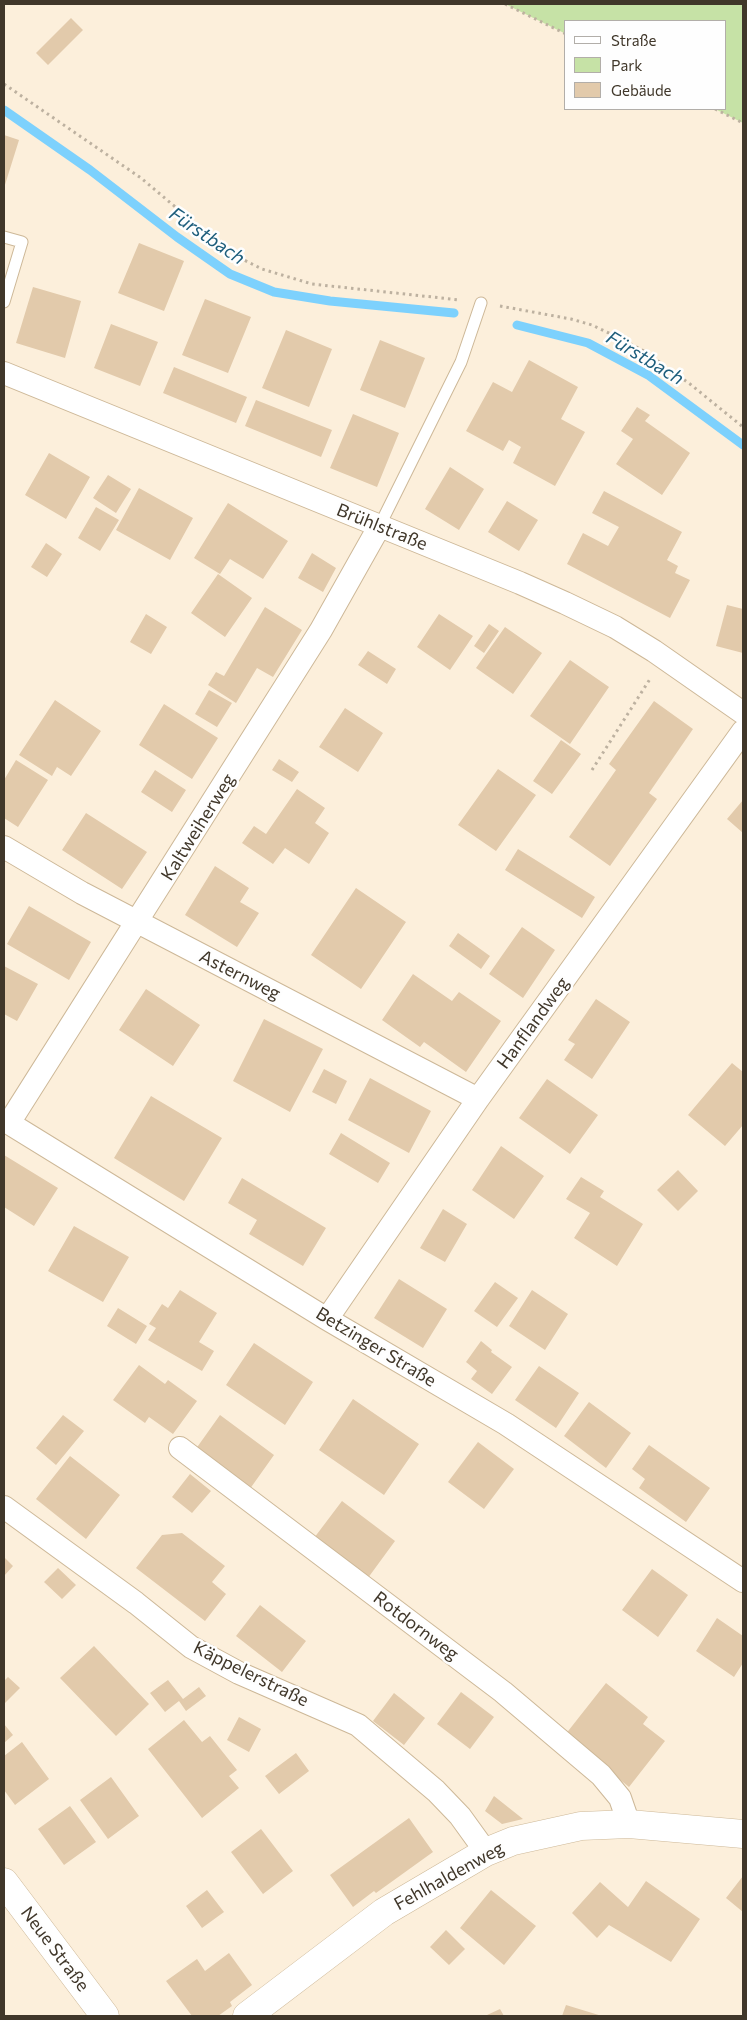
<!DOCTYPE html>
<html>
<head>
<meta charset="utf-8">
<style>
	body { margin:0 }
	#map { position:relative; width:747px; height:2020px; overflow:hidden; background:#fcefdb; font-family:Commissioner,sans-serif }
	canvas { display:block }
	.frame { position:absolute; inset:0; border:5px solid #40372a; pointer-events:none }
	.legend { position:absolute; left:564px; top:20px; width:162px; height:90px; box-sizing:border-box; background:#fefefe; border:1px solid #b2aea9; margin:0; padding:6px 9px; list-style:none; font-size:15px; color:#40372a }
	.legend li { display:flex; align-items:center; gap:10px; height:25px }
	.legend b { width:25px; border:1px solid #b2aea9 }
</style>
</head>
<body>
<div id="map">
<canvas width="747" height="2020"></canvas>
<div class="frame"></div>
<ul class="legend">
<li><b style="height:6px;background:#fff"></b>Straße</li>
<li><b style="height:14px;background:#c6e2a6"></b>Park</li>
<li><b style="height:14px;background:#e2caab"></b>Gebäude</li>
</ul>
</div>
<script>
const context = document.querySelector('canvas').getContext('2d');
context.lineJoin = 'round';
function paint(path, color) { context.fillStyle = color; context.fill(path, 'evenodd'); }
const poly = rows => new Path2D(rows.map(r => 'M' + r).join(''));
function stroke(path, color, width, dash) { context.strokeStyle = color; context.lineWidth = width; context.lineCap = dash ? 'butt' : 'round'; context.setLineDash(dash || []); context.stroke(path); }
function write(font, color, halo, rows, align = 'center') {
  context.font = font + ' Commissioner,sans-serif'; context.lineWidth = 5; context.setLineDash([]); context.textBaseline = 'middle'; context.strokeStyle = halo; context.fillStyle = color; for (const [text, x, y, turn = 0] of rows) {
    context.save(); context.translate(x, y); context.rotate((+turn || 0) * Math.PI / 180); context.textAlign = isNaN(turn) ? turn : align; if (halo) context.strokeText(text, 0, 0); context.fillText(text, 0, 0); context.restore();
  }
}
paint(poly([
	[505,4,743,4,743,123,715,109,726,109,726,21,566,21,566,34]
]), '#c6e2a6');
stroke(poly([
	[4,110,90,170,177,237,230,274,274,292,330,301,454,313],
	[517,325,588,343,648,375,743,445]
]), '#7dd1fd', 9);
paint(poly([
	[71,18,83,30,48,65,36,53],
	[4,135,19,140,4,188],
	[139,243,184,261,164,311,118,293],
	[33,287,81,301,65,358,16,343],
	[205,299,251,317,228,373,182,355],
	[111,324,158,342,140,386,94,368],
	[286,330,332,349,309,407,262,388],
	[380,340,425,358,405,408,360,390],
	[529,360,578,387,561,419,585,432,555,486,513,463,521,447,509,440,503,451,466,431,493,382,512,392],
	[174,367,247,397,236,423,163,393],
	[256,400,332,430,321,457,245,426],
	[637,407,650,415,645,421,690,453,662,495,616,464,633,439,621,431],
	[353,414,399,433,377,487,330,468],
	[49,453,90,477,66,519,25,495],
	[450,467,484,489,459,530,425,509],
	[108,475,131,489,116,513,93,498],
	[139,488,193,518,170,560,116,530],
	[604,491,682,532,667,560,678,566,675,573,690,580,670,618,567,564,583,533,608,546,619,527,592,513],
	[507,501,538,520,519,551,488,532],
	[228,503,288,541,263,579,230,559,220,574,194,558],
	[96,507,119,520,100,551,78,538],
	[46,543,62,554,47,577,31,567],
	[312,553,336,568,323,592,298,578],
	[218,574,252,598,225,637,191,613],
	[727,605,743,609,743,653,716,646],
	[265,607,302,630,273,677,257,668,236,703,208,685,216,672,224,676],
	[146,614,167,627,151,654,130,642],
	[439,614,473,636,450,670,417,647],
	[489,624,499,631,484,653,474,646],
	[505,627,542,653,513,694,476,668],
	[368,651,396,669,387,684,358,665],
	[570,660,609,687,570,744,530,716],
	[209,690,232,703,217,727,195,714],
	[55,700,101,731,71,776,57,767,52,776,19,755],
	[654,701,693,729,649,793,657,799,610,866,569,837,616,770,609,764],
	[164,704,218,738,192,779,139,745],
	[345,708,383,733,358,772,319,747],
	[561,740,581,754,552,794,533,781],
	[279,759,299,772,292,782,272,770],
	[16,760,48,780,18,827,4,818,4,780],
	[498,769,536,795,496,851,458,825],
	[155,770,186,790,172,812,141,792],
	[297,789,325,808,315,823,329,833,309,864,285,848,273,864,242,843,254,826,266,834],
	[743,800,743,833,727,819],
	[86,813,147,852,122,889,62,850],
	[518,849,595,897,582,918,505,870],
	[215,866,249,888,240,902,259,913,237,947,185,915],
	[356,888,406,922,361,989,311,955],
	[29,906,91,942,69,980,7,944],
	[522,927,555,950,523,998,489,974],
	[458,933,490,956,481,969,449,946],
	[4,966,38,984,17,1021,4,1014],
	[413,974,452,1001,459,992,501,1021,466,1072,424,1042,420,1047,382,1020],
	[146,989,200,1025,173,1066,119,1030],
	[596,999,630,1022,592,1079,564,1060,575,1044,568,1040],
	[264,1019,323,1049,290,1112,233,1081],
	[732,1063,743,1072,743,1125,725,1146,688,1115],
	[324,1069,347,1081,336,1104,312,1092],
	[370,1078,431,1111,409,1153,348,1120],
	[547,1079,598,1115,570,1154,519,1118],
	[151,1096,222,1138,184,1201,114,1158],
	[341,1133,390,1163,378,1183,329,1154],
	[501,1146,544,1176,514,1219,472,1190],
	[4,1155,58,1188,34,1226,4,1207],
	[678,1170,698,1191,678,1211,657,1190],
	[581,1177,604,1191,600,1197,643,1224,617,1266,574,1238,590,1213,566,1199],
	[242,1178,326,1228,303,1266,249,1234,257,1220,228,1203],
	[443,1209,467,1224,445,1262,420,1248],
	[74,1226,129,1257,103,1302,48,1271],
	[399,1279,447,1309,423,1348,374,1318],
	[495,1282,518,1298,497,1327,474,1311],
	[180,1290,217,1313,199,1342,214,1351,202,1371,148,1340,156,1328,149,1324,162,1304,168,1308],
	[532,1290,568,1314,545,1350,509,1326],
	[118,1308,147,1326,136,1344,107,1326],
	[481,1341,492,1350,491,1352,512,1367,492,1394,471,1379,477,1371,466,1362],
	[254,1343,313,1382,285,1425,226,1385],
	[139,1365,165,1384,168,1380,197,1401,173,1434,149,1417,145,1423,113,1400],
	[539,1366,579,1393,556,1428,515,1400],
	[353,1399,419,1444,384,1495,319,1450],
	[589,1402,631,1433,606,1468,564,1436],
	[63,1415,84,1431,56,1465,36,1448],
	[220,1415,274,1455,247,1493,193,1453],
	[478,1442,514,1469,484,1509,448,1482],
	[649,1445,710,1488,686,1522,639,1488,645,1479,632,1469],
	[70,1456,120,1495,86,1539,36,1499],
	[190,1474,211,1491,192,1513,172,1497],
	[342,1501,395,1541,365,1582,311,1542],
	[182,1533,225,1566,212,1582,226,1594,205,1621,136,1568,162,1535],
	[4,1557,13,1566,4,1576],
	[58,1568,76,1585,62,1599,44,1582],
	[652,1569,688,1595,658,1637,622,1610],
	[260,1605,306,1641,282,1672,236,1636],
	[717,1618,743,1636,743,1663,734,1677,696,1651],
	[94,1646,149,1704,116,1736,60,1678],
	[8,1677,20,1688,4,1704,4,1681],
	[168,1680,183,1699,199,1687,206,1696,186,1711,179,1701,165,1712,150,1693],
	[606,1683,648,1717,643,1724,665,1741,629,1787,565,1735],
	[461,1692,494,1717,470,1749,437,1724],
	[394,1693,425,1718,404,1745,373,1721],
	[239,1717,261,1729,249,1752,227,1740],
	[184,1720,202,1742,210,1736,237,1770,229,1776,239,1788,202,1818,148,1749],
	[4,1724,13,1735,4,1743],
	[22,1742,49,1779,15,1805,4,1790,4,1756],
	[296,1753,309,1771,279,1794,265,1776],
	[111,1777,139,1816,108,1839,80,1800],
	[494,1796,523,1819,502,1824,485,1811],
	[70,1806,96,1842,64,1865,38,1829],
	[409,1818,433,1852,376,1893,374,1891,353,1907,330,1875],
	[261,1829,293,1871,263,1894,231,1852],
	[743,1876,743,1912,726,1898],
	[646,1881,700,1919,671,1962,609,1925,597,1938,572,1913,600,1882,628,1907],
	[207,1890,224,1912,202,1928,186,1906],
	[491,1890,536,1926,504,1965,460,1928],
	[446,1930,465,1949,449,1965,430,1947],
	[229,1953,252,1985,230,2002,232,2006,218,2016,192,2016,166,1981,197,1959,205,1971],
	[566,2005,602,2016,562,2016],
	[500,2009,504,2016,488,2016,487,2015]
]), '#e2caab');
const service = poly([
	[4,237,22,242,4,302],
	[379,527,461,362,481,303]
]);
const minor = poly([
	[4,373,520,583,565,603,615,627,654,651,743,713],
	[4,847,82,893,478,1099],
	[4,1120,327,1319,506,1424,743,1581],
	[9,1123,321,630,379,527],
	[327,1319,478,1099,743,731],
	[180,1448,503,1692,601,1775,620,1798,629,1824],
	[4,1507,136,1603,191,1647,239,1673,358,1725,436,1791,460,1816,486,1852]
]);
const tertiary = poly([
	[247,2016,384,1912,486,1852,513,1841,581,1826,629,1824,743,1834]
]);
const secondary = poly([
	[4,1882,105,2016]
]);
stroke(service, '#cdb898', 13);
stroke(minor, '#cdb898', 24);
stroke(tertiary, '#cdb898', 29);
stroke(secondary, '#cdb898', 29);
stroke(poly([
	[505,4,566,34],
	[4,84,141,178,211,237,240,258,262,269,312,284,460,300],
	[715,109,743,123],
	[500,306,571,319,592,325,613,335,644,351,690,384,743,427],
	[592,770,650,679]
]), '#bdb1a0', 3, [2.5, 4]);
stroke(service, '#fff', 11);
stroke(minor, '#fff', 22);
stroke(tertiary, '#fff', 28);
stroke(secondary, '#fff', 28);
write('18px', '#40372a', '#fefefe', [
	["Brühlstraße",382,527,22],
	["Kaltweiherweg",198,827,-58],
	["Asternweg",240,975,27],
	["Hanflandweg",533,1023,-54],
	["Betzinger Straße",376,1347,31],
	["Rotdornweg",416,1626,37],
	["Käppelerstraße",251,1674,26],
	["Fehlhaldenweg",449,1876,-29],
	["Neue Straße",55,1949,53]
]);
write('italic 19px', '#1e5e7c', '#fefefe', [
	["Fürstbach",207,236,34],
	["Fürstbach",645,358,31]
]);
</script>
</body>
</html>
